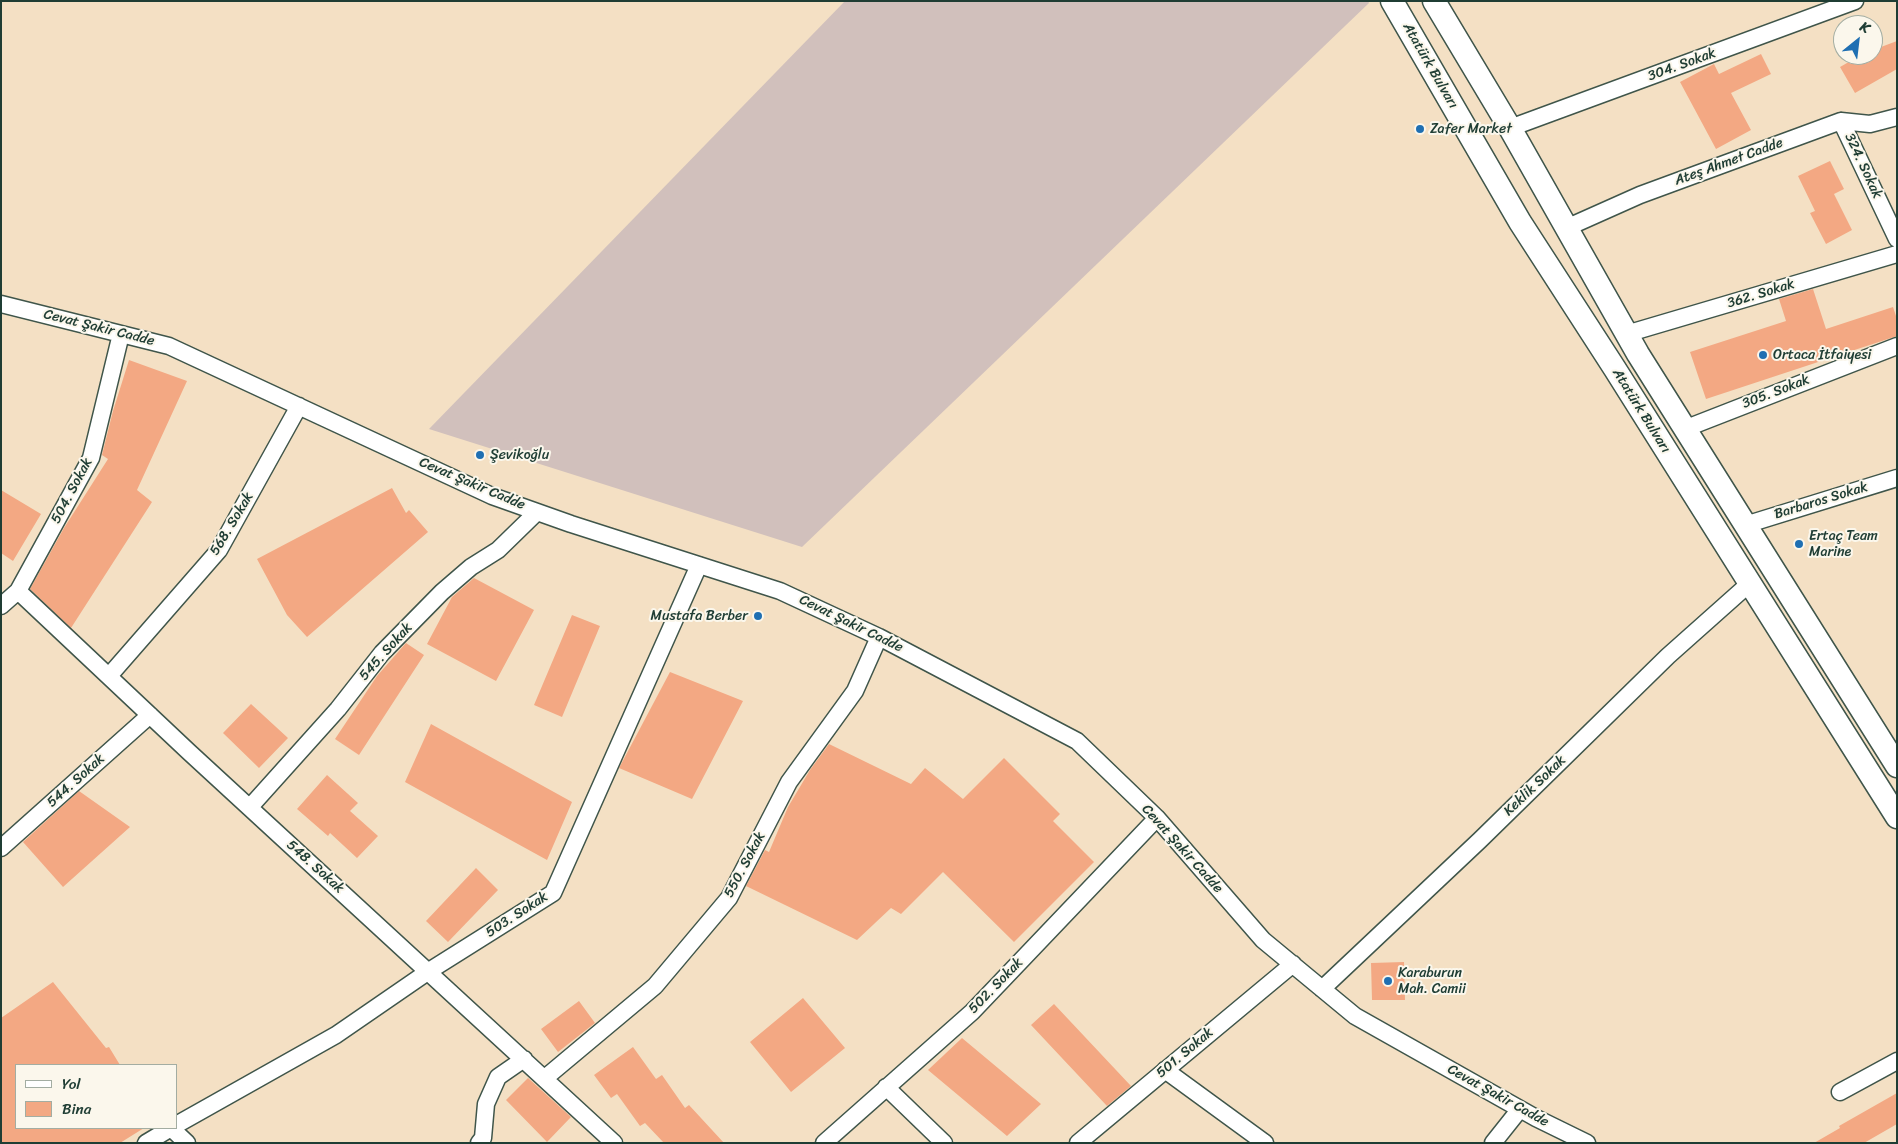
<!DOCTYPE html>
<html>
<head>
<meta charset="utf-8">
<style>
	body { margin:0 }
	#map { position:relative; width:1898px; height:1144px; overflow:hidden; background:#f4e0c4; font-family:Sriracha,sans-serif }
	canvas { display:block }
	.frame { position:absolute; inset:0; border:2px solid #1f3d34; pointer-events:none }
	.legend { position:absolute; left:15px; top:1064px; width:162px; height:65px; box-sizing:border-box; background:#fbf7ec; border:1px solid #a3ada2; margin:0; padding:6px 9px; list-style:none; font-size:15px; color:#1f3d34 }
	.legend li { display:flex; align-items:center; gap:10px; height:25px }
	.legend b { width:25px; border:1px solid #a3ada2 }
	.north { position:absolute; left:1833px; top:15px; width:50px; height:50px; box-sizing:border-box; background:#fbf7ec; border:1px solid #a3ada2; border-radius:50%; rotate:29deg; font-size:14px; font-weight:700; line-height:20px; text-align:center; color:#1f3d34 }
	.north::after { content:''; display:block; margin:auto; width:18px; height:22px; background:#1f6fb2; clip-path:polygon(50% 0,100% 100%,50% 72%,0 100%) }
</style>
</head>
<body>
<div id="map">
<canvas width="1898" height="1144"></canvas>
<div class="frame"></div>
<ul class="legend">
<li><b style="height:6px;background:#fff"></b>Yol</li>
<li><b style="height:14px;background:#f3a883"></b>Bina</li>
</ul>
<div class="north">K</div>
</div>
<script>
const context = document.querySelector('canvas').getContext('2d');
context.lineJoin = 'round';
function paint(path, color) { context.fillStyle = color; context.fill(path, 'evenodd'); }
const poly = rows => new Path2D(rows.map(r => 'M' + r).join(''));
function stroke(path, color, width, dash) { context.strokeStyle = color; context.lineWidth = width; context.lineCap = dash ? 'butt' : 'round'; context.setLineDash(dash || []); context.stroke(path); }
function write(font, color, halo, rows, align = 'center') {
  context.font = font + ' Sriracha,sans-serif'; context.lineWidth = 4; context.setLineDash([]); context.textBaseline = 'middle'; context.strokeStyle = halo; context.fillStyle = color; for (const [text, x, y, turn = 0] of rows) {
    context.save(); context.translate(x, y); context.rotate((+turn || 0) * Math.PI / 180); context.textAlign = isNaN(turn) ? turn : align; if (halo) context.strokeText(text, 0, 0); context.fillText(text, 0, 0); context.restore();
  }
}
paint(poly([
	[845,1,1368,1,1369,3,802,547,429,429]
]), '#d1c0bc');
paint(poly([
	[1897,41,1897,69,1855,93,1840,67,1861,55,1873,55,1873,50],
	[1761,54,1771,74,1731,93,1751,130,1716,149,1680,82,1714,64,1719,74],
	[1830,161,1844,189,1834,194,1852,230,1826,244,1810,213,1815,211,1798,176],
	[1813,289,1826,329,1893,307,1897,319,1897,336,1706,399,1690,352,1786,321,1779,299],
	[129,360,187,381,137,490,152,502,71,628,30,589,64,528,108,459,102,455,113,411],
	[392,488,406,513,409,510,428,532,307,637,287,615,257,559],
	[1,490,41,514,13,561,1,553],
	[474,578,534,610,496,681,427,644,452,597],
	[572,615,600,626,562,717,534,705],
	[406,643,424,655,359,755,335,739,377,676],
	[670,672,743,701,692,799,619,768],
	[251,704,288,738,259,768,223,733],
	[431,724,572,802,547,860,405,782],
	[829,744,911,784,925,768,963,799,1004,758,1060,814,1053,821,1094,862,1014,942,943,872,901,914,891,908,857,940,746,886,765,850,769,852,788,807,810,770],
	[327,775,358,803,350,811,378,836,357,858,330,833,328,836,297,809],
	[79,791,130,827,63,887,23,842],
	[476,868,498,890,448,942,426,921],
	[1404,962,1405,1000,1372,1000,1371,963],
	[53,982,106,1048,109,1047,120,1065,16,1065,16,1128,144,1128,120,1143,1,1143,1,1018],
	[803,998,845,1048,791,1092,750,1042],
	[579,1001,595,1023,558,1052,541,1029],
	[1054,1004,1131,1086,1107,1106,1031,1025],
	[962,1038,1041,1104,1007,1136,928,1070],
	[633,1047,656,1079,662,1075,685,1108,689,1105,724,1143,664,1143,645,1123,640,1126,617,1094,611,1098,594,1075],
	[528,1078,571,1117,547,1142,506,1100],
	[1897,1093,1897,1124,1864,1143,1814,1143,1840,1128,1839,1126]
]), '#f3a883');
const minor = poly([
	[1841,121,1897,239],
	[1510,128,1855,1],
	[1566,228,1640,195,1841,121,1870,124,1897,117],
	[1,304,169,346,492,496,571,524,780,591,879,637,1077,741,1157,818,1263,940,1355,1016,1536,1118,1587,1143],
	[1626,334,1897,254],
	[1684,429,1897,346],
	[1745,525,1897,478],
	[18,591,189,752,614,1143],
	[1,606,18,591,91,458,121,334],
	[109,676,219,550,299,406],
	[250,807,338,709,382,653,442,592,471,567,498,550,537,512],
	[1,848,150,715],
	[1322,989,1480,840,1668,656,1750,583],
	[1165,1070,1265,1143],
	[545,1078,655,986,729,898,789,782,855,691,879,637],
	[886,1087,944,1143],
	[1840,1092,1897,1061],
	[176,1125,336,1035,429,971,553,893,699,565],
	[146,1143,171,1128,187,1143],
	[479,1143,483,1138,486,1104,498,1077,524,1059],
	[824,1143,972,1012,1157,818],
	[1078,1143,1293,964],
	[1493,1143,1520,1109]
]);
const secondary = poly([
	[1392,1,1520,222,1615,369,1897,817],
	[1434,1,1510,128,1638,354,1897,766]
]);
stroke(minor, '#3f554a', 19);
stroke(secondary, '#3f554a', 25);
stroke(minor, '#fff', 16);
stroke(secondary, '#fff', 22);
for (const [x, y, r, color] of [
	[1420,129,5,"#1f6fb2"],
	[1763,355,5,"#1f6fb2"],
	[480,455,5,"#1f6fb2"],
	[1799,544,5,"#1f6fb2"],
	[758,616,5,"#1f6fb2"],
	[1388,981,5,"#1f6fb2"]
]) { const dot = new Path2D(); dot.arc(x, y, r, 0, 2 * Math.PI); context.fillStyle = color; context.fill(dot); stroke(dot, '#fbf7ec', 2); }
write('14px', '#1f3d34', '#fbf7ec', [
	["304. Sokak",1682,65,-20],
	["Atatürk Bulvarı",1430,66,60],
	["Ateş Ahmet Cadde",1729,162,-20],
	["324. Sokak",1863,166,65],
	["362. Sokak",1761,294,-17],
	["Cevat Şakir Cadde",99,328,14],
	["305. Sokak",1776,392,-21],
	["Atatürk Bulvarı",1641,411,58],
	["Cevat Şakir Cadde",472,484,23],
	["504. Sokak",72,491,-62],
	["Barbaros Sokak",1821,501,-17],
	["568. Sokak",232,524,-59],
	["Cevat Şakir Cadde",851,624,26],
	["545. Sokak",386,652,-48],
	["544. Sokak",76,781,-42],
	["Keklik Sokak",1535,786,-44],
	["Cevat Şakir Cadde",1182,849,48],
	["550. Sokak",745,865,-62],
	["548. Sokak",315,867,42],
	["503. Sokak",517,915,-33],
	["502. Sokak",996,986,-46],
	["501. Sokak",1185,1053,-40],
	["Cevat Şakir Cadde",1498,1096,29]
]);
write('14px', '#1f3d34', '#fbf7ec', [
	["Zafer Market",1430,129],
	["Ortaca İtfaiyesi",1773,355],
	["Şevikoğlu",490,455],
	["Ertaç Team",1809,536],
	["Marine",1809,552],
	["Mustafa Berber",748,616,"right"],
	["Karaburun",1398,973],
	["Mah. Camii",1398,989]
], 'left');
</script>
</body>
</html>
